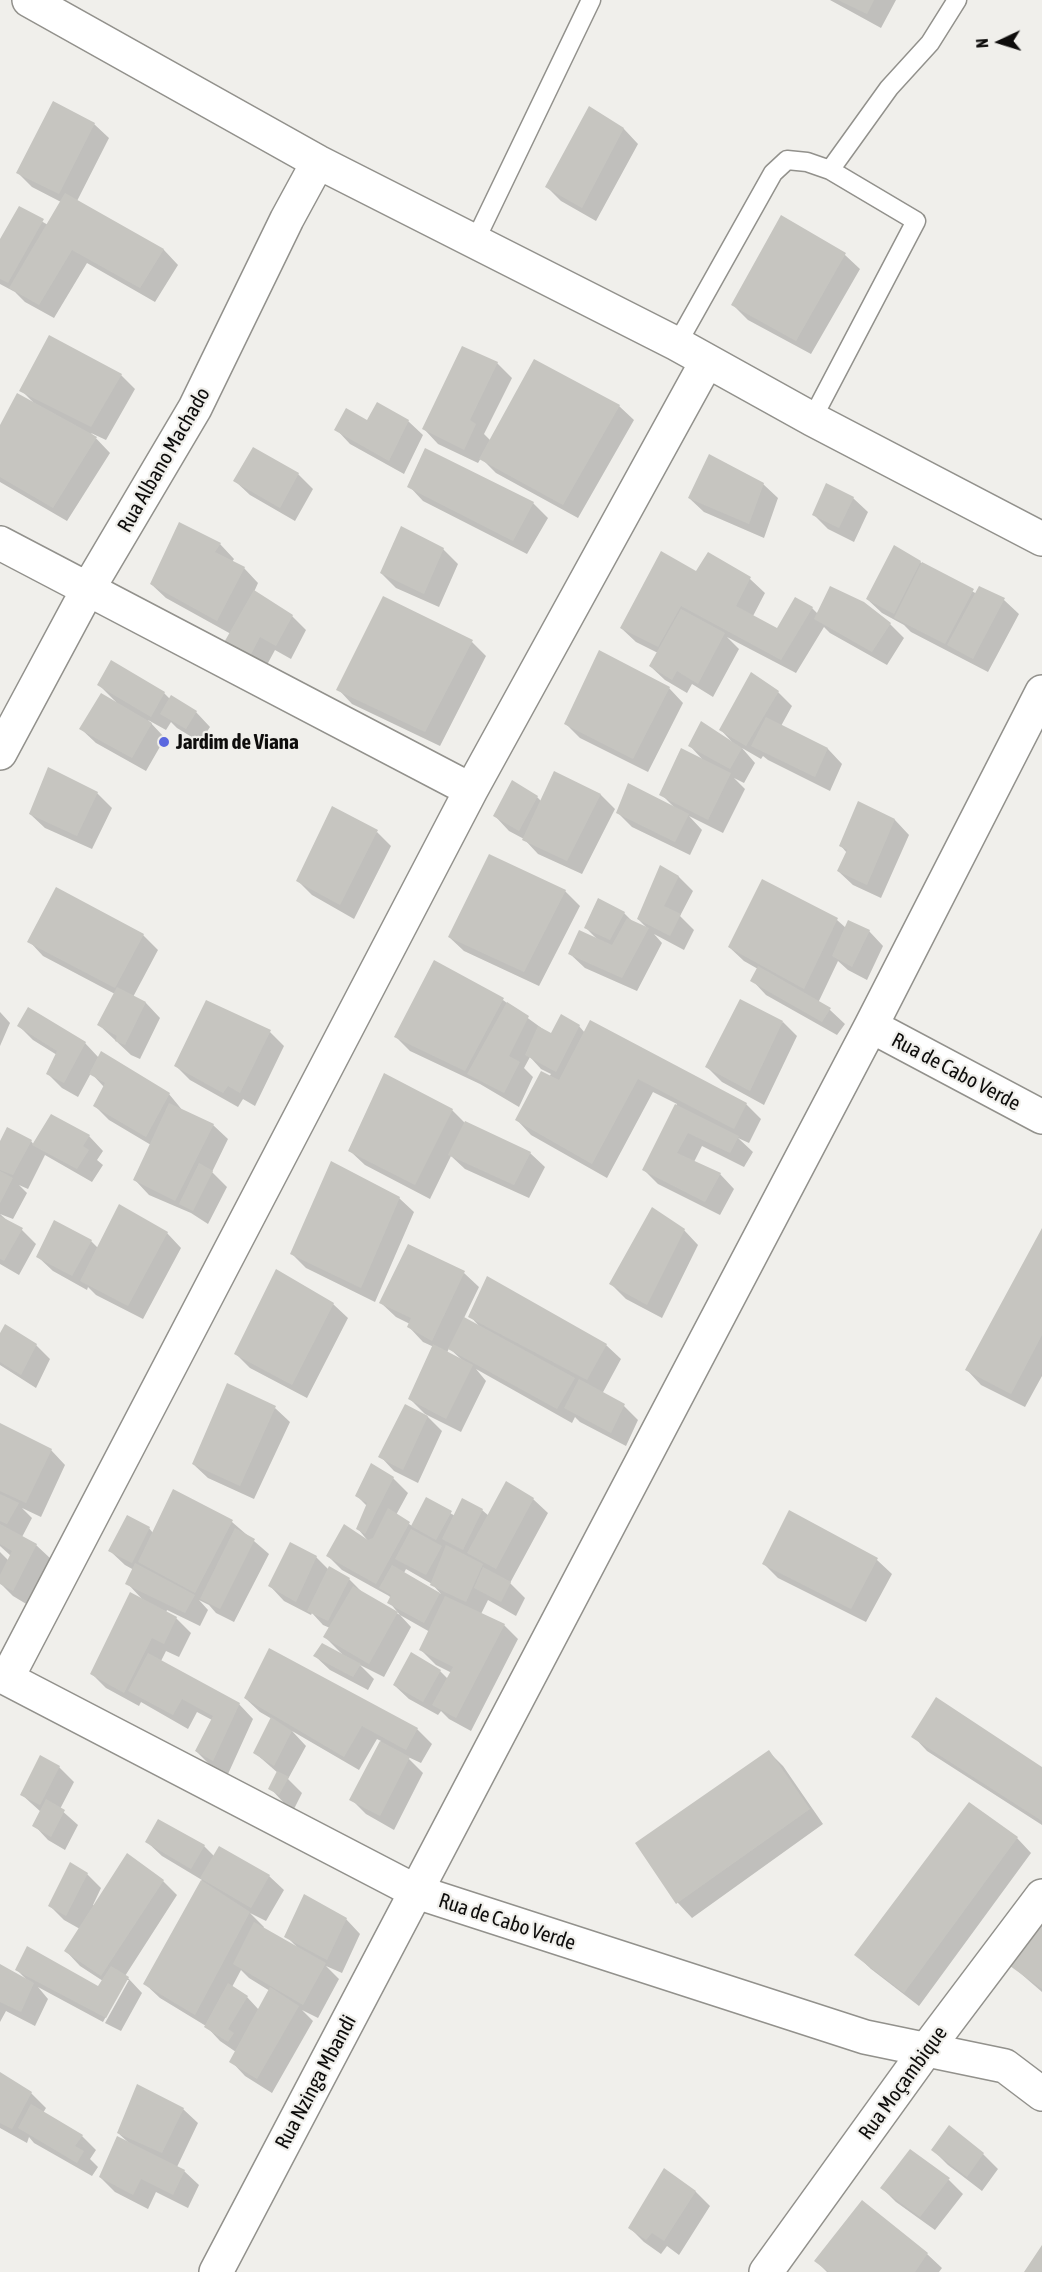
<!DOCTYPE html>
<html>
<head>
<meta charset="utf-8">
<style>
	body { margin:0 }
	#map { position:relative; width:1042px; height:2272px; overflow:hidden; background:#f0efeb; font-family:"Asap Condensed",sans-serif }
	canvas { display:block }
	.north { position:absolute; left:970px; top:12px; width:60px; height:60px; -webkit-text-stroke:4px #f0efeb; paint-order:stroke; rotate:266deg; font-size:16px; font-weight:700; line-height:24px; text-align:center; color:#0e0d0c }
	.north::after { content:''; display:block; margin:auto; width:21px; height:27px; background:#0e0d0c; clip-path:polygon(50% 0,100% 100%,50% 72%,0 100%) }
</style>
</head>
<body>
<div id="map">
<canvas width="1042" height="2272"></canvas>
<div class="north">N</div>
</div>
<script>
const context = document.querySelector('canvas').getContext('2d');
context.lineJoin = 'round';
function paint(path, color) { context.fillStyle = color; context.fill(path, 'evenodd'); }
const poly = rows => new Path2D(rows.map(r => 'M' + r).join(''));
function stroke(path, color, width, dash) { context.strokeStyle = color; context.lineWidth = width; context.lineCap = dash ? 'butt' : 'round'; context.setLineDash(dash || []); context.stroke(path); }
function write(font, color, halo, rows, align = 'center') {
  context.font = font + ' "Asap Condensed",sans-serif'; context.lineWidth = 4.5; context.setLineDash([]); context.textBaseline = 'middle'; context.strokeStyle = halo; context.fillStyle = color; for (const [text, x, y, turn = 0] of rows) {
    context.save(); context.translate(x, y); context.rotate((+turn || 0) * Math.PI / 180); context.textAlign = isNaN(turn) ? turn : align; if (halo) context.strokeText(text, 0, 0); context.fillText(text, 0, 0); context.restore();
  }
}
paint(poly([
	[830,0,896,0,881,28],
	[590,108,624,129,638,144,596,221,561,201,547,187],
	[94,124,109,138,77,201,164,250,178,265,155,302,87,263,54,318,25,302,15,292,0,284,0,242,19,208,48,225,61,202,32,187,18,173],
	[782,217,845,255,860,269,811,354,748,320,733,305],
	[497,363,512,378,484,434,491,441,619,406,634,420,578,518,496,473,481,458,478,463,438,444,424,429],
	[121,375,135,389,106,440,91,433,110,453,67,521,0,482,0,428,33,402,21,390],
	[408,421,423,435,404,474,350,444,336,429,368,422],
	[298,474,313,489,295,521,250,495,235,481],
	[763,484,778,498,764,538,704,512,689,498],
	[409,486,533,503,548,518,527,554,423,501],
	[853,498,868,512,854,542,828,529,813,514],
	[220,544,234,559,232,562,244,568,258,583,254,592,292,616,306,630,291,659,275,650,262,674,231,634,166,598,151,584],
	[443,549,458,564,439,607,396,588,381,573],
	[709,554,750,579,765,593,753,616,778,630,812,608,818,614,890,624,904,638,887,665,830,633,824,627,796,673,727,637,739,649,713,697,692,684,687,693,665,680,650,666,658,653,636,642,621,628,697,573],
	[920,562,977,594,980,588,1004,600,1019,614,988,672,911,632,904,625,882,613,867,599],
	[472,642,486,656,440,746,352,704,338,689],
	[99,685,164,693,170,699,196,712,210,727,200,742,177,728,171,722,166,730,148,720,165,738,146,771,96,743,81,729,116,702],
	[669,688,683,703,648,772,580,738,565,723],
	[778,692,792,706,781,726,828,749,842,764,830,791,768,760,763,756,761,759,742,748,755,763,744,783,734,778,745,789,723,833,689,816,702,830,690,855,632,827,617,812,674,807,661,794,703,760,690,746,732,742,721,730],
	[49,769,97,793,112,808,92,849,45,828,30,814],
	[554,773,601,795,615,809,582,874,538,854,524,839,509,831,495,816,537,797,541,801],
	[859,803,895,820,909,835,881,898,853,885,838,871,847,853,841,846],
	[377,832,391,846,354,919,312,895,298,881],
	[661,867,679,877,693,891,680,916,694,930,684,950,654,934,662,943,637,991,585,968,570,954,598,940,586,928,624,913,634,923,648,929,638,919],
	[57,889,143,935,158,950,133,997,146,1003,160,1018,140,1059,131,1055,99,1025,115,994,43,956,29,941],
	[565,891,580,906,539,986,464,951,449,937],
	[837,920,846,928,869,931,883,946,867,980,848,970,838,961,818,1003,830,1010,845,1024,837,1035,766,995,752,980,758,969,744,961,729,947],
	[503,1000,551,1035,579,1026,585,1033,746,1104,761,1119,749,1143,738,1138,753,1152,744,1167,702,1146,694,1162,720,1174,734,1189,720,1215,658,1184,644,1170,677,1104,653,1092,607,1178,531,1135,517,1120,551,1074,541,1069,530,1057,524,1068,533,1077,519,1107,480,1084,410,1051,395,1036],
	[0,1012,10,1023,0,1046],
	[783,1022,797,1036,764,1105,722,1082,707,1067],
	[19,1026,85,1043,99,1058,169,1094,183,1111,213,1125,228,1139,212,1172,227,1187,208,1224,191,1213,149,1195,135,1180,151,1145,109,1120,95,1106,104,1087,91,1073,78,1097,62,1088,48,1074,57,1055,33,1040],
	[270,1032,284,1046,255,1106,243,1099,238,1107,190,1080,176,1066],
	[452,1110,465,1123,530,1153,545,1167,529,1198,465,1169,451,1156,430,1199,365,1165,350,1151],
	[89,1136,103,1151,97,1160,103,1165,92,1182,45,1155,28,1189,19,1185,27,1193,13,1219,0,1214,9,1222,22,1230,36,1244,19,1275,0,1264,0,1143,31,1141,34,1145],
	[399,1198,414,1212,375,1302,306,1268,292,1254],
	[684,1230,698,1245,662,1318,626,1299,611,1284],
	[1042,1231,1042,1376,1025,1407,981,1385,967,1370],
	[167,1233,181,1248,143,1319,96,1295,88,1287,87,1290,53,1271,38,1257,91,1241,98,1248],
	[464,1273,479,1287,464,1318,479,1326,470,1316,606,1345,621,1359,602,1394,624,1406,638,1420,626,1446,580,1422,575,1417,572,1423,476,1369,486,1381,461,1432,425,1414,410,1399,434,1347,423,1342,409,1327,410,1324,396,1317,381,1303],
	[449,1348,462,1360,447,1353],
	[333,1304,348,1318,307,1398,250,1368,235,1353],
	[0,1336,36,1345,50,1359,36,1388,0,1365],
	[275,1408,290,1422,254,1499,208,1478,193,1464],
	[427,1416,442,1431,418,1483,394,1471,380,1456],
	[0,1425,51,1450,65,1465,41,1517,22,1508,32,1518,22,1537,36,1545,51,1559,28,1605,13,1596,0,1583,0,1552,9,1561,11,1556,0,1546],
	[393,1478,408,1493,396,1515,412,1526,427,1499,455,1516,482,1510,489,1516,533,1499,548,1513,510,1583,525,1598,516,1616,488,1600,481,1614,504,1625,518,1639,471,1731,449,1719,441,1711,438,1715,409,1699,394,1685,440,1671,448,1679,452,1673,436,1665,421,1650,430,1632,400,1615,411,1627,384,1677,360,1665,374,1679,368,1690,330,1670,315,1656,342,1654,325,1637,330,1628,323,1625,312,1613,311,1615,284,1601,270,1586,291,1544,316,1557,329,1570,349,1579,363,1593,400,1615,389,1602,391,1598,389,1596,342,1570,328,1556,369,1542,358,1529,367,1506,357,1496],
	[406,1569,432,1584,441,1594,404,1573],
	[174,1491,232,1522,269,1554,234,1622,216,1613,209,1605,199,1600,208,1610,200,1626,167,1610,166,1613,176,1618,191,1633,179,1657,166,1651,161,1661,239,1704,253,1719,228,1774,211,1766,196,1751,212,1720,197,1712,188,1729,141,1702,139,1706,106,1688,92,1674,143,1600,127,1583,134,1570,125,1565,110,1551,149,1528,153,1533],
	[790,1512,877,1560,892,1574,866,1622,778,1578,764,1564],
	[270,1650,417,1729,432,1744,421,1763,406,1756,423,1773,394,1830,366,1814,351,1799,381,1741,377,1739,359,1770,292,1731,306,1746,288,1779,302,1793,294,1809,284,1803,270,1788,278,1773,255,1753,272,1719,260,1712,245,1698],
	[913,1736,1042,1768,1042,1825,927,1751],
	[769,1752,783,1766,823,1824,692,1918,678,1903,638,1843],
	[41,1757,59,1767,74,1782,60,1809,78,1825,65,1850,48,1840,34,1825,41,1812,21,1794],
	[1017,1838,1031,1853,919,2006,871,1969,856,1955],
	[147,1842,204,1846,215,1857,269,1876,284,1890,266,1921,250,1913,264,1927,263,1929,297,1947,286,1936,346,1919,360,1934,342,1973,326,1966,339,1979,318,2018,302,2010,313,2021,272,2093,245,2076,231,2061,236,2052,220,2041,206,2026,160,1998,145,1984,202,1880,162,1856],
	[241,1970,249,1978,270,1991,259,2010,247,1997,232,1987],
	[87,1874,101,1888,93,1905,95,1906,163,1881,177,1895,125,1976,128,1978,142,1993,121,2031,105,2023,129,1980,126,1980,103,2022,38,1987,48,1999,35,2026,6,2011,0,2022,0,1966,27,1980,17,1970,99,1988,103,1981,80,1966,66,1951,80,1929,64,1920,50,1906],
	[1042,1923,1042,1992,1012,1966],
	[0,2074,31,2093,46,2108,43,2113,82,2136,96,2150,90,2159,98,2167,92,2176,34,2143,29,2137,27,2143,0,2128],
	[183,2109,198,2123,177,2167,184,2171,199,2185,188,2208,156,2192,148,2209,115,2192,100,2177,129,2143,118,2133],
	[949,2128,983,2154,998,2169,982,2191,948,2165,933,2150],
	[665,2171,696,2192,710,2206,679,2255,667,2246,661,2254,644,2242,630,2228],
	[949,2180,963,2194,935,2230,896,2202,882,2188],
	[862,2202,927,2254,942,2268,939,2272,827,2272,816,2261]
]), '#0003');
paint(poly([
	[838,0,874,0,867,14],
	[53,101,95,123,59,194,16,173],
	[589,106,624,128,582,208,545,187],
	[65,193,164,249,140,288,72,250,39,305,9,288],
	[19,206,44,219,8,283,0,279,0,239],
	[781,215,846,253,796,341,731,305],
	[49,335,122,374,91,427,19,391],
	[462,346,498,362,470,420,476,424,464,450,422,429],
	[534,359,620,405,563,505,479,459],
	[17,393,97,437,53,508,0,477,0,425],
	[377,402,409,420,389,461,334,430,346,408,367,420],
	[253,447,299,473,280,508,233,481],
	[425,448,534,502,513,541,407,487],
	[709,454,764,483,749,524,688,498],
	[826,483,854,497,839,528,812,515],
	[179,522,221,543,215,552,245,567,217,621,150,584],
	[401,526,444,548,424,594,380,573],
	[894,545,921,561,894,614,866,599],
	[661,551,696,571,708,552,751,577,736,606,777,628,795,597,813,607,781,660,681,606,658,647,620,628],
	[922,562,974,589,945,644,894,618],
	[830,586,864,602,891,623,872,652,814,619],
	[979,586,1005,598,973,659,947,645],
	[254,590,293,615,276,646,260,637,248,660,222,646],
	[383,596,473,640,425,732,336,690],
	[681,609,725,633,698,684,677,671,672,680,649,666],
	[599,650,670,687,633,759,564,724],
	[111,660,165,692,151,717,97,685],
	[751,672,779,691,746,746,719,730],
	[101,693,152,723,132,758,79,729],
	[171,695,197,711,186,729,160,714],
	[766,717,828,748,815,777,751,746],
	[701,721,742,748,730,769,688,746],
	[681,748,731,773,708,820,659,795],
	[48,767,98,792,77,836,29,814],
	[554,771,601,794,567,861,522,840],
	[512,780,538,796,519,831,493,816],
	[628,783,689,814,675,842,616,813],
	[858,801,895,819,867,885,837,871,847,850,839,846],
	[332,806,378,830,340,905,296,881],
	[489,854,566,890,524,972,448,937],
	[660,865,679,876,664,906,681,914,670,936,637,919],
	[762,879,838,918,804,989,728,947],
	[56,887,144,934,115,988,27,942],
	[598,898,625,912,610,940,584,928],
	[627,918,649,928,622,978,568,954,579,930,612,945],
	[848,920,870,930,852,967,832,956],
	[434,960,504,998,465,1071,394,1037],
	[758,966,831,1008,822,1022,750,981],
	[117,987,146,1002,125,1045,115,1041,117,1036,97,1025],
	[740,999,783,1021,750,1091,705,1067],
	[206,1000,271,1030,240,1093,228,1086,223,1093,174,1066],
	[507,1002,529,1016,509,1056,520,1062,504,1093,467,1074],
	[28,1007,86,1042,64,1083,46,1074,57,1051,17,1026],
	[561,1014,580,1025,556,1072,525,1055,538,1026,551,1033],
	[590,1020,747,1103,734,1129,638,1079,592,1164,515,1120,541,1071,559,1080],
	[101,1051,170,1093,146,1137,93,1106,105,1083,89,1074],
	[384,1073,453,1109,415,1185,348,1151],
	[169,1103,214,1124,175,1201,133,1180],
	[675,1104,739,1136,730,1153,688,1133,677,1153,721,1173,705,1202,642,1170],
	[51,1114,90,1135,83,1146,89,1150,77,1169,32,1145],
	[465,1121,531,1152,514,1185,448,1155],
	[7,1127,32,1140,13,1175,0,1170,0,1141],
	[331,1161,400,1197,361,1288,290,1254],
	[199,1163,213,1171,193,1211,179,1204],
	[0,1171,13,1178,0,1203],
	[119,1204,168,1232,128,1306,80,1281],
	[652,1207,685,1229,647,1305,609,1284],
	[0,1216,23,1228,4,1261,0,1259],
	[54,1220,92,1240,72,1276,36,1257],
	[1042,1228,1042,1335,1011,1394,965,1370],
	[408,1244,465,1271,432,1341,407,1327,411,1318,379,1303],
	[276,1269,334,1303,292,1385,234,1354],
	[487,1276,607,1344,587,1380,468,1317],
	[464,1317,575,1378,557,1409,448,1349],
	[5,1324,37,1344,21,1375,0,1362,0,1333],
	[433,1344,473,1365,446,1419,408,1399],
	[579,1379,625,1404,611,1433,564,1408],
	[227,1383,276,1406,240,1486,192,1464],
	[405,1404,428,1416,403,1470,378,1457],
	[0,1423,52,1449,26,1503,0,1491],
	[371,1463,394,1477,365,1534,356,1529,367,1503,355,1496],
	[506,1481,534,1498,496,1569,467,1553],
	[173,1489,233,1520,195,1593,138,1562],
	[0,1494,19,1503,7,1524,0,1521],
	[426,1497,452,1511,436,1540,411,1526],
	[462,1498,483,1509,463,1550,442,1539],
	[388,1508,410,1522,376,1584,326,1556,344,1524,368,1540,373,1538],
	[789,1510,878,1558,851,1609,762,1564],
	[127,1515,150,1527,132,1563,108,1551],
	[0,1524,37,1544,13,1591,0,1584,0,1575,12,1551,0,1544],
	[235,1528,255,1539,220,1609,200,1599],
	[411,1529,442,1546,426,1575,395,1559],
	[290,1542,317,1556,296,1602,268,1586],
	[446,1545,483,1564,466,1602,430,1585],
	[135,1563,195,1595,185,1613,125,1584],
	[392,1565,440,1593,424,1623,387,1603,391,1595,379,1588],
	[329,1566,350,1578,328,1621,307,1611],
	[483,1567,511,1582,501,1602,474,1588],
	[353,1586,398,1612,369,1664,323,1637],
	[130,1592,177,1617,164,1644,152,1638,124,1693,90,1674],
	[445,1596,505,1624,456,1718,432,1705,453,1667,419,1650],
	[322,1643,361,1664,353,1677,313,1656],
	[269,1648,418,1728,406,1750,362,1726,344,1757,244,1698],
	[411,1652,441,1670,423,1702,393,1685],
	[148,1653,240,1703,213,1761,195,1751,213,1716,182,1699,173,1715,128,1691],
	[936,1697,1042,1767,1042,1821,911,1737],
	[271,1717,292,1731,274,1766,253,1753],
	[380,1741,410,1757,380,1816,349,1800],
	[769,1750,810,1809,676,1904,635,1843],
	[40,1755,60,1766,40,1805,20,1795],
	[277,1771,289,1777,279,1795,268,1789],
	[46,1799,65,1810,51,1837,32,1826],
	[969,1802,1018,1837,904,1993,854,1955],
	[158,1819,205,1845,191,1869,145,1842],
	[219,1846,270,1875,251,1908,200,1878],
	[127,1853,164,1880,101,1976,64,1951],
	[70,1862,88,1873,66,1916,48,1906],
	[201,1880,250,1912,195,2015,143,1984],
	[304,1894,347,1918,327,1960,284,1937],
	[1042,1921,1042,1989,1010,1966],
	[254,1922,326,1963,303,2005,233,1964],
	[27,1946,98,1986,111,1966,129,1977,106,2018,15,1970],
	[0,1964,34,1983,21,2012,0,2002],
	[228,1983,248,1996,228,2029,234,2033,228,2042,204,2027],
	[270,1987,299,2006,257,2079,229,2062],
	[0,2072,32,2092,12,2129,0,2123],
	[137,2084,184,2108,162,2153,117,2133],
	[31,2104,83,2135,75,2146,84,2151,77,2163,18,2128],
	[949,2125,984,2153,967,2177,931,2150],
	[117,2136,185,2170,173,2195,141,2179,133,2195,99,2177],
	[910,2149,950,2178,920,2217,880,2188],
	[664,2168,696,2191,664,2241,652,2233,646,2240,628,2228],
	[862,2200,928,2253,915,2272,829,2272,814,2261],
	[1042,2245,1042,2272,1024,2272]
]), '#c6c5c0');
const lane = poly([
	[475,241,591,0],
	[677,344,773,173,787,160,807,162,830,170],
	[812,419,916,221,830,170,889,88,930,43,957,0]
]);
const street = poly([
	[29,0,318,162,677,344,812,419,1042,539],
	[0,543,471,790],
	[0,753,88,589,195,408,287,219,318,162],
	[871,1026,1042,1117],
	[7,1678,471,790,707,361],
	[216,2272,871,1026,1042,692],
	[766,2272,926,2050,1042,1896]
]);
const secondary = poly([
	[0,1675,417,1892,865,2037,1005,2066,1042,2094]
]);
stroke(lane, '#92918c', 21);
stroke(street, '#92918c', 36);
stroke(secondary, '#92918c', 36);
stroke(lane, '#fff', 18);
stroke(street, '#fff', 33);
stroke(secondary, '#fff', 33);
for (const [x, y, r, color] of [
	[164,742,6,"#5b68df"]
]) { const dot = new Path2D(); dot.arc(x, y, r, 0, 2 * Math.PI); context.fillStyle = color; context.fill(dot); stroke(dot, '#f0efeb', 2); }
write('21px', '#0e0d0c', '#f0efeb', [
	["Rua Albano Machado",164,460,-60],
	["Rua de Cabo Verde",956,1072,28],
	["Rua de Cabo Verde",507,1922,18],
	["Rua Nzinga Mbandi",316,2082,-62],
	["Rua Moçambique",903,2083,-54]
]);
write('bold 21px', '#0e0d0c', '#f0efeb', [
	["Jardim de Viana",176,742]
], 'left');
</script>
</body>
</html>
